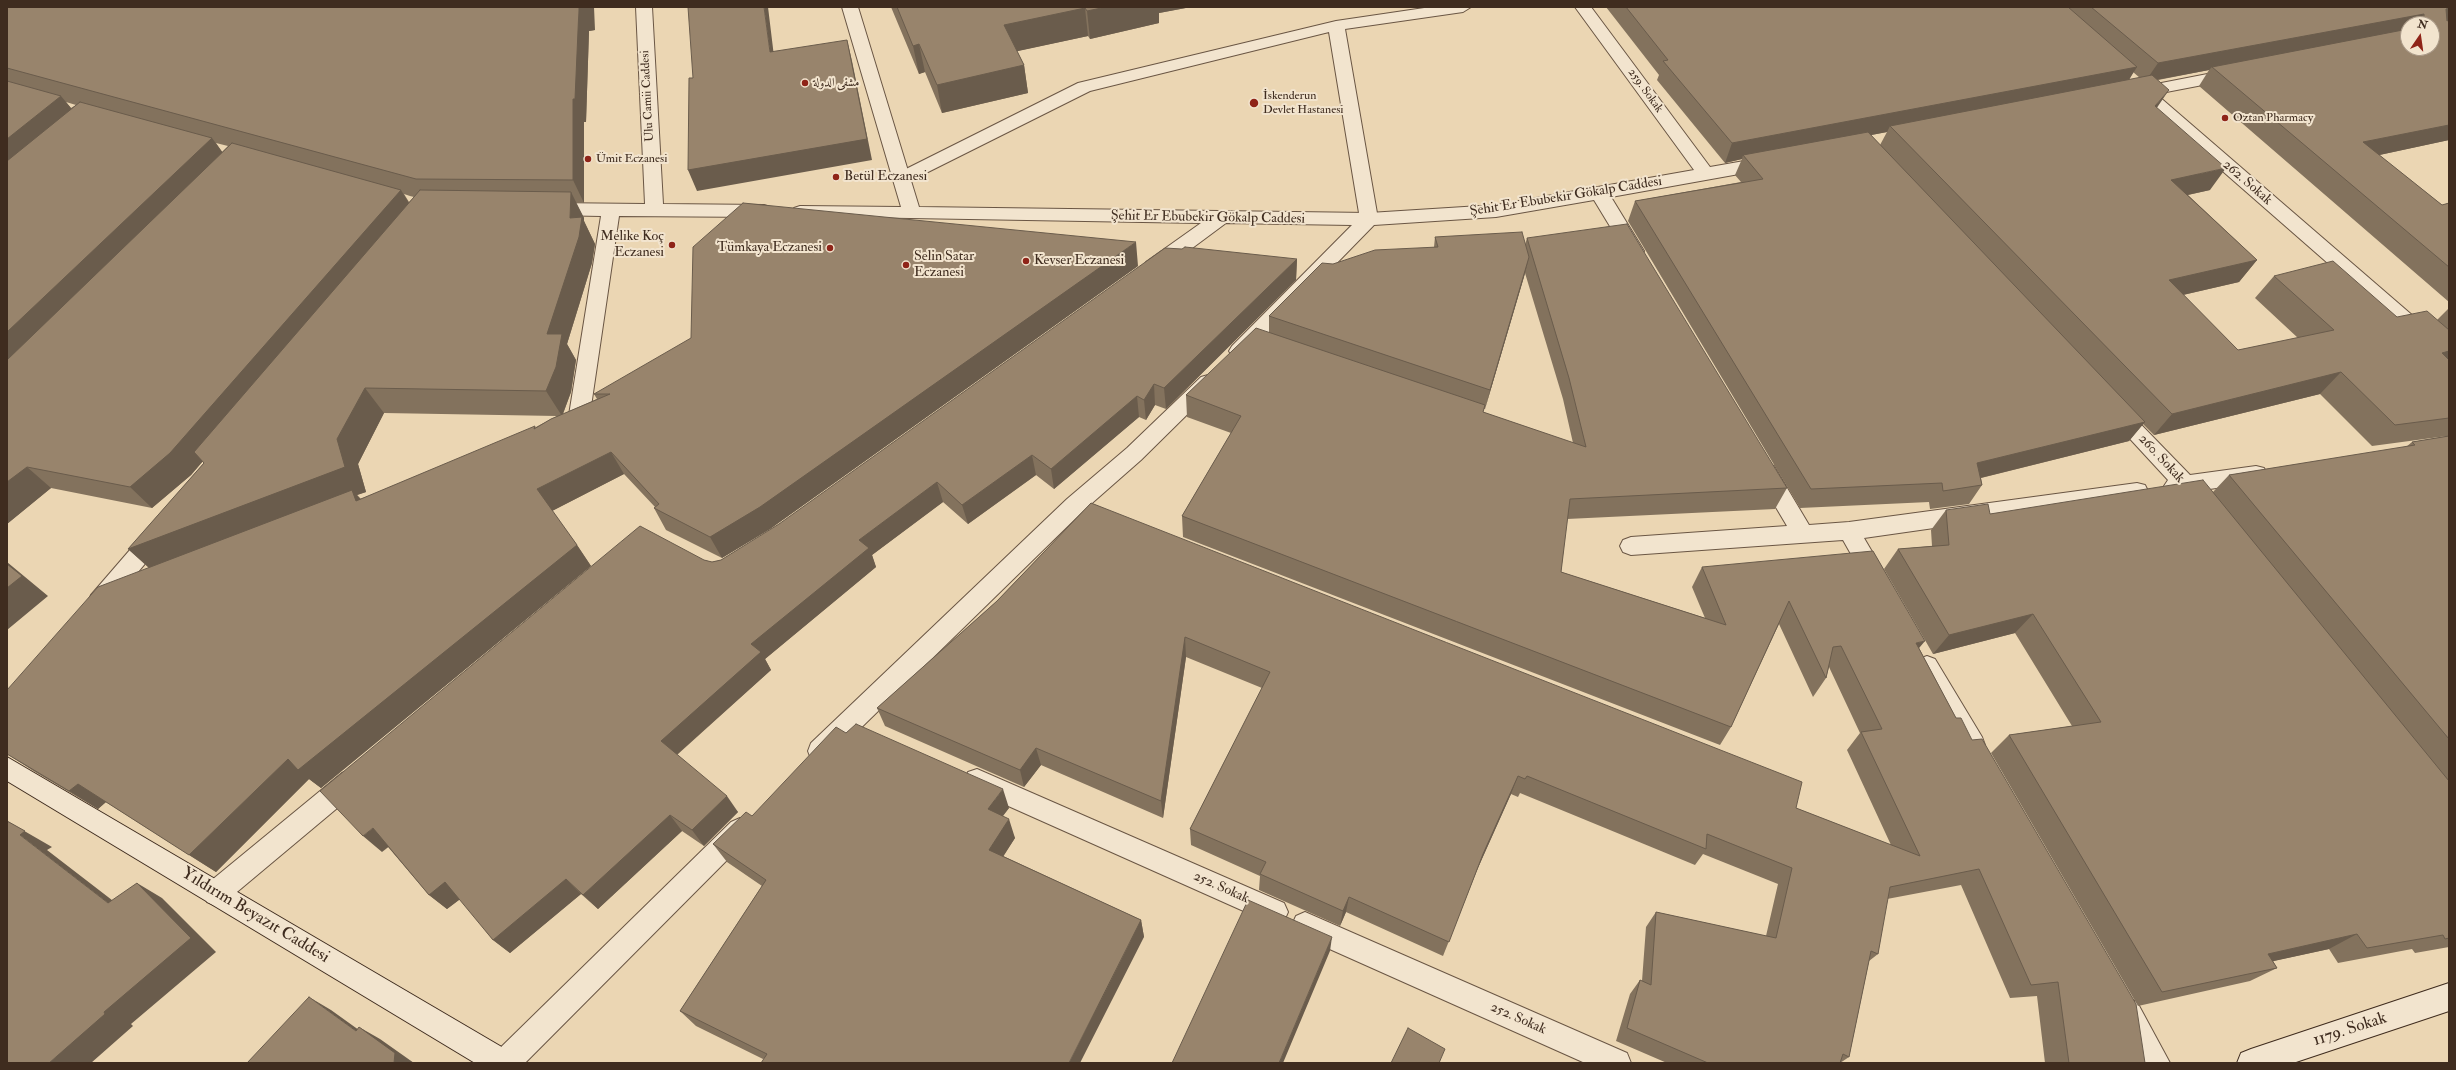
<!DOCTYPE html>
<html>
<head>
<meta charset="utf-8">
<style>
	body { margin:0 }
	#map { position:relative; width:2456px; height:1070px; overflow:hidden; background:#ebd6b3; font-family:"IM FELL Double Pica",serif }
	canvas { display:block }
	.frame { position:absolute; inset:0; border:8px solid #3f2c1f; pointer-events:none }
	.north { position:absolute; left:2400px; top:16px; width:40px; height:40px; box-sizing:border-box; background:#f2e4ce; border:1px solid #aa9a88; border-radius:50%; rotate:13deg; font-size:11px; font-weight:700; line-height:16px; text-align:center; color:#3f2c1f }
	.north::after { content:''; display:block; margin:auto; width:14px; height:18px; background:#8f2418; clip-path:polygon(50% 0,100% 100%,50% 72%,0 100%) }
</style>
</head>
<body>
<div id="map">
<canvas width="2456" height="1070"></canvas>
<div class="frame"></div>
<div class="north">N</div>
</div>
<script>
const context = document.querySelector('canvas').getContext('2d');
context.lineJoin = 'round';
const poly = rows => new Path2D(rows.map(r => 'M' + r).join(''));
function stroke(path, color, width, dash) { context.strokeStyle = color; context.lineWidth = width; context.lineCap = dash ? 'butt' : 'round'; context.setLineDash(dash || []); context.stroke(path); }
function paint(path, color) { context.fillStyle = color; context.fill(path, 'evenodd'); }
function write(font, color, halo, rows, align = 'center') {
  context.font = font + ' "IM FELL Double Pica",Amiri,serif'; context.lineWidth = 4; context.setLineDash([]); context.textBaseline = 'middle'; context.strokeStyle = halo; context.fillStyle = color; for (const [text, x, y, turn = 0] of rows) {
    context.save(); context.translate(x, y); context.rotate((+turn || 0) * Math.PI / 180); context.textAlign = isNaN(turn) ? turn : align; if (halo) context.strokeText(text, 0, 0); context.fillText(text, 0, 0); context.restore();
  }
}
const lane = poly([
	[1431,7,1471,7,1463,12,1345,29,1378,219,1375,223,1369,225,1363,223,1360,219,1329,32,1090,91,908,182,902,184,896,182,893,178,896,174,1078,83,1336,21,1431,7]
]);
const street = poly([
	[636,7,652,7,663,204,764,205,770,207,773,211,770,215,764,217,619,216,589,420,586,426,565,434,558,432,555,426,558,420,569,415,601,216,550,215,544,213,541,209,544,205,550,203,645,204,636,7],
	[842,7,858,7,919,207,1369,213,1496,205,1694,170,1575,7,1591,7,1710,167,1767,157,1773,159,1776,163,1773,167,1767,169,1611,197,1644,251,1642,256,1635,257,1628,256,1594,200,1496,217,1374,225,1246,356,1239,358,1232,356,1229,351,1232,346,1352,225,1226,223,1160,272,1153,274,1146,272,1144,267,1146,262,1201,223,794,216,791,212,794,208,800,206,901,207,842,7],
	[2233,69,2239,70,2241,74,2239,78,2156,94,2449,347,2449,365,2442,363,2139,98,2131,97,2129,93,2131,90,2128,86,2130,82,2136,81,2146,86,2233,69],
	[1208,375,1215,377,1218,382,1215,387,1141,460,1083,511,829,759,820,762,811,759,808,751,811,743,1067,499,1127,448,1201,377,1208,375],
	[2115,402,2122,405,2190,475,2256,466,2264,468,2267,474,2264,480,2256,482,2203,490,2214,506,2211,512,2203,515,2195,512,2180,494,2167,492,2164,486,2168,480,2108,415,2105,410,2108,405,2115,402],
	[1766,464,1774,466,1809,525,1849,522,2137,483,2145,485,2148,491,2145,497,2137,499,1864,538,1888,579,1885,586,1877,588,1869,586,1843,540,1631,555,1623,552,1620,546,1623,540,1631,537,1787,526,1755,472,1758,466,1766,464],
	[156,526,164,529,167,535,164,541,107,609,99,612,91,609,88,602,91,595,148,529,156,526],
	[1927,656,1935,659,1982,737,1985,745,1982,753,1973,756,1964,753,1919,673,1915,666,1919,659,1927,656],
	[977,769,1284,903,1288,912,1284,921,1275,925,1266,921,968,788,965,780,968,772,977,769],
	[351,770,360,773,363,781,360,789,225,902,216,906,207,902,203,893,207,884,342,773,351,770],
	[740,818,749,822,753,830,749,838,525,1063,491,1063,495,1053,731,822,740,818],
	[1305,912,1627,1053,1631,1063,1585,1063,1296,934,1292,925,1296,916,1305,912],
	[2127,998,2137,1002,2170,1063,2140,1063,2113,1012,2117,1002,2127,998]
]);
const secondary = poly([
	[7,757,512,1053,516,1063,475,1063,7,781,7,757],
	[2449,983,2449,1011,2293,1063,2237,1063,2241,1053,2251,1049,2449,983]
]);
stroke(lane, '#6a5644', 2);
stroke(street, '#6a5644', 2);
stroke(secondary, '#3f2c1f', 2);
paint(lane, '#f2e4ce');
paint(street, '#f2e4ce');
paint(secondary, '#f2e4ce');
paint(poly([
	[7,7,595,30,589,31,586,122,584,122,584,203,576,203,584,218,584,221,595,244,592,263,567,344,576,360,571,392,563,414,597,399,594,394,1138,266,770,529,722,558,666,530,654,508,655,507,624,474,552,511,577,545,591,566,321,788,309,779,216,872,106,802,98,809,35,772,7,754,149,568,128,549,204,463,203,461,191,475,152,508,51,488,7,524],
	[66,102,76,105,71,108],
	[216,143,228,146,222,152],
	[404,194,410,196,414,197,409,202],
	[384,413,557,416,536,427,361,499,357,495,366,492,358,464],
	[891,7,1191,7,1159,13,1159,23,1090,39,1088,36,1017,51,1024,65,1028,93,942,113,925,72,919,74],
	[1606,7,2449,7,2449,140,2379,155,2442,205,2449,203,2449,302,2199,86,2209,70,2158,80,2157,108,2210,190,2188,195,2257,260,2239,282,2183,295,2238,350,2298,338,2255,298,2274,276,2397,317,2437,320,2448,309,2449,309,2449,947,2415,953,2412,949,2338,963,2329,949,2273,961,2277,968,2250,981,2138,1006,1991,753,2009,735,2072,726,2015,633,1933,654,1884,569,1898,549,1932,546,1931,530,1946,510,1990,514,2213,492,2229,475,2406,447,2412,442,2447,436,2372,446,2320,394,2154,435,2143,424,2129,441,1981,478,1982,485,1969,504,1930,509,1929,502,1800,508,1628,221,1635,201,1741,182,1735,175,1742,159,1725,163,1657,80,1659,75],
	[2408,24,2432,24,2408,48],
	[2133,72,2140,78,2129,80],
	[1887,132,1880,145,1871,135],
	[1435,237,1525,245,1527,238,1787,488,1775,509,1567,519,1561,572,1705,618,1692,587,1702,567,1919,648,1956,718,2145,1063,2045,1063,2037,996,2010,998,1961,885,1887,899,1878,954,1869,961,1849,1057,1840,1063,1667,1063,1616,1041,1630,994,1640,980,1642,981,1646,927,1656,912,1766,936,1778,884,1703,854,1695,865,1520,793,1518,797,1511,794,1477,870,1443,956,1346,912,1340,926,1259,890,1260,876,1191,845,1190,829,1262,688,1186,657,1163,818,1041,765,1024,787,885,726,877,708,997,601,1091,503,1796,808,1891,845,1847,750,1860,733,1829,667,1826,678,1813,697,1779,624,1731,727,1720,745,1183,537,1182,516,1231,433,1187,417,1186,395,1269,332,1269,316,1333,264,1434,247],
	[1525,273,1563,399,1573,443,1483,412,1484,409,1485,409],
	[1297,259,1296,280,1166,409,1155,405,1146,420,1139,417,1054,489,1036,475,968,524,943,502,872,555,876,567,765,659,771,670,677,755,738,812,704,846,682,831,598,909,581,894,510,953,493,940,460,899,447,909,429,895,388,847,382,852,704,560,712,562,721,560],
	[846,733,1009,808,1003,816,1015,838,1003,856,1141,920,1144,937,763,1059,696,1026,680,1011,762,886,727,862,713,844,752,816]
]), '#83725d');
paint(poly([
	[585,7,594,7,595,30,589,31,586,122,584,122,584,203,573,180,573,99,579,8],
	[764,7,768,7,776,73,770,52],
	[1105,7,1191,7,1159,13,1159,23,1090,39,1087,11],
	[1085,8,1088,36,1009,53,1004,25],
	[2449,8,2449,25,2432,28,2446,9],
	[2424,14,2416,24,2408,24,2408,33,2212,67,2209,70,2145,82,2158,63],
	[847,40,852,61,872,160,697,191,688,170],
	[919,44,925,72,919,74,913,46],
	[1024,65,1028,93,942,113,937,85],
	[2137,67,2125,86,1890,126,1887,132,1746,159,1743,155,1742,159,1725,163,1732,143],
	[2169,90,2154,112,2155,106],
	[61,96,80,119,7,179,7,139],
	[2449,125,2449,140,2347,162,2363,142],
	[212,138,229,161,7,377,7,332],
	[2226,168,2210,190,2155,202,2171,180],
	[401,190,415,213,191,475,152,508,130,487],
	[571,192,584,218,584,221,595,244,592,263,567,344,576,360,571,392,562,416,546,391,547,334,570,218],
	[1136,242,1138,266,770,529,722,558,710,537],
	[1529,257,1524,277,1485,409,1490,390],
	[1297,259,1296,280,1166,409,1164,388],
	[2257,260,2239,282,2152,302,2169,280],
	[2449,351,2449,366,2442,353],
	[2341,372,2320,394,2154,435,2172,414],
	[1154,384,1155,405,1146,420,1144,400],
	[365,388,384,413,358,464,366,492,357,495,371,512,155,573,128,549,337,439],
	[1137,396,1139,417,1054,489,1051,469],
	[2145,422,2129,441,1964,482,1977,463],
	[611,452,624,474,552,511,537,489],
	[1032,455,1036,475,968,524,962,505],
	[27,467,51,488,7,524,7,482],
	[937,482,943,502,872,555,876,567,765,659,771,670,673,758,661,741,751,644,859,540],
	[577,545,591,566,321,788,309,779,216,872,189,855,288,759],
	[7,562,48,596,7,630],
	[2033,614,2015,633,1933,654,1949,635],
	[1185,637,1186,657,1163,818,1161,801],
	[1925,641,1909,660,1916,643],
	[1036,748,1041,765,1024,787,1020,770],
	[1518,776,1511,794,1477,870,1443,956,1483,854],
	[78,784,106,802,98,809,69,791],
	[1003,789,1009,808,994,827,988,809],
	[727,796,738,812,704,846,692,830],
	[670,815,682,831,598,909,583,895],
	[1009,819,1015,838,996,868,989,850],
	[7,821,52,847,47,850,134,917,108,903,20,835],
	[373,828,392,844,382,852,363,836],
	[566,879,581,894,510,953,493,940],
	[445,882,463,897,447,909,429,895],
	[137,883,162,898,216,952,131,1024,133,1026,91,1063,49,1063,104,1012],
	[1349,897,1346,912,1340,926,1343,911],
	[1141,920,1144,937,1080,1063,1069,1063],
	[2357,934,2329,949,2242,968,2268,954],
	[1332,937,1330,951,1283,1063,1279,1063],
	[309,997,331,1010,377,1043,356,1031],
	[359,1027,380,1039,414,1063,394,1063]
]), '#6a5c4c');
const building = poly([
	[7,7,585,7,579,8,575,99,573,99,573,180,416,179,7,68,7,7],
	[688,7,764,7,770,52,847,40,867,139,688,170,689,78,693,78,688,7],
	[897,7,1106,7,1087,11,1085,8,1004,25,1024,65,937,85,919,44,913,46,897,7],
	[1626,7,2068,7,2137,67,1732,143,1663,61,1668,60,1626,7],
	[2091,7,2449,7,2449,8,2446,9,2447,21,2449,20,2449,125,2363,142,2442,205,2449,203,2449,267,2212,67,2408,29,2408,48,2432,48,2432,24,2424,24,2424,14,2158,63,2091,7],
	[2152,75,2169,90,2155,106,2226,168,2171,180,2257,260,2169,280,2238,350,2334,330,2274,276,2333,261,2397,317,2427,311,2449,330,2449,351,2442,353,2449,360,2449,418,2395,425,2341,372,2172,414,1890,126,2152,75],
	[7,81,61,96,7,139,7,81],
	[80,102,212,138,7,332,7,161,80,102],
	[1868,132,2145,422,1977,463,1982,485,1943,491,1942,483,1811,489,1635,201,1763,179,1743,155,1868,132],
	[232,143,401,190,170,453,130,487,27,467,7,482,7,360,232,143],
	[420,190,571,192,570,218,582,217,579,237,547,334,562,334,556,367,546,391,365,388,337,439,345,467,128,549,204,463,194,452,420,190],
	[743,203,1136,242,760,507,710,537,654,508,659,504,611,452,537,489,577,545,298,770,288,759,189,855,78,784,69,791,7,754,7,690,98,587,352,490,356,501,535,426,534,429,551,419,610,394,594,394,691,338,693,247,743,203],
	[1627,224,1787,488,1570,499,1561,572,1726,625,1702,567,1873,551,1925,641,1916,643,1956,718,1961,718,1972,740,1982,739,2136,1004,2145,1063,2069,1063,2058,982,2031,985,1979,869,1890,887,1878,954,1871,951,1849,1057,1843,1054,1840,1063,1708,1063,1627,1028,1640,980,1651,985,1656,912,1776,938,1792,868,1707,834,1706,849,1527,776,1525,779,1518,776,1483,854,1449,942,1349,897,1343,911,1260,874,1266,862,1190,829,1270,672,1185,637,1161,801,1036,748,1020,770,877,708,997,601,1091,503,1802,782,1796,808,1920,856,1861,732,1882,729,1841,646,1833,647,1826,678,1789,601,1731,727,1182,516,1241,416,1186,395,1256,328,1485,405,1483,412,1586,447,1569,378,1527,238,1627,224],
	[1522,232,1529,257,1490,390,1269,316,1322,263,1333,264,1375,250,1438,247,1435,237,1522,232],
	[1185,247,1297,259,1164,388,1154,384,1144,400,1137,396,1051,469,1032,455,962,505,937,482,859,540,869,548,751,644,761,652,661,741,727,796,692,830,670,815,583,895,566,879,493,940,445,882,429,895,373,828,363,836,320,791,640,526,704,560,712,562,721,560,779,524,1165,248,1182,249,1185,247],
	[2449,436,2449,739,2229,475,2415,445,2412,442,2449,436],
	[2203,480,2449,781,2449,938,2445,939,2443,935,2367,948,2357,934,2268,954,2277,968,2162,992,2009,735,2101,722,2033,614,1949,635,1898,549,1949,545,1946,510,1988,504,1990,514,2203,480],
	[7,564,22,576,7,588,7,564],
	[856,724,1003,789,988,809,1009,819,989,850,1141,920,1069,1063,761,1063,767,1054,680,1011,766,880,713,844,746,812,752,816,836,727,846,733,856,724],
	[7,821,25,831,20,835,108,903,137,883,191,938,104,1012,105,1014,49,1063,7,1063,7,821],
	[1248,900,1332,937,1279,1063,1172,1063,1248,900],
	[309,997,356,1031,359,1027,395,1053,394,1063,247,1063,309,997],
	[1408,1028,1445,1049,1439,1063,1391,1063,1408,1028]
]);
paint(building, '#98846c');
stroke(building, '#6a5c4c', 1);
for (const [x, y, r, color] of [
	[805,83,4,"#8f2418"],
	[1254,103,5,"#8f2418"],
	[2225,118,4,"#8f2418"],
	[588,159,4,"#8f2418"],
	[836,177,4,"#8f2418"],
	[672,245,4,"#8f2418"],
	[830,248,4,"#8f2418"],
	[1026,261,4,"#8f2418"],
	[906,265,4,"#8f2418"]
]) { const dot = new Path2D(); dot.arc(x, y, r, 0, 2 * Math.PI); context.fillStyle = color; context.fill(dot); stroke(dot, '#f2e4ce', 1.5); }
write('12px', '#3f2c1f', '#f2e4ce', [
	["مشفى الدولة",813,83],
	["İskenderun",1263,96],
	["Devlet Hastanesi",1263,110],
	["Oztan Pharmacy",2233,118],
	["Ümit Eczanesi",596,159]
], 'left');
write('12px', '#3f2c1f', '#f2e4ce', [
	["259. Sokak",1645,91,54],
	["Ulu Camii Caddesi",648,96,-93]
]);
write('14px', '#3f2c1f', '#f2e4ce', [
	["Betül Eczanesi",844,177],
	["Melike Koç",664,237,"right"],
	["Eczanesi",664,253,"right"],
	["Tümkaya Eczanesi",822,248,"right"],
	["Selin Satar",914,257],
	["Eczanesi",914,273],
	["Kevser Eczanesi",1034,261]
], 'left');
write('14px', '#3f2c1f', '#f2e4ce', [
	["262. Sokak",2247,183,41],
	["Şehit Er Ebubekir Gökalp Caddesi",1566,197,-9],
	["Şehit Er Ebubekir Gökalp Caddesi",1208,218,1],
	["260. Sokak",2161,459,47],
	["252. Sokak",1221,888,24],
	["252. Sokak",1518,1019,24]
]);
write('17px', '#3f2c1f', '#f2e4ce', [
	["Yıldırım Beyazıt Caddesi",255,916,31],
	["1179. Sokak",2350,1030,-18]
]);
</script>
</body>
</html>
